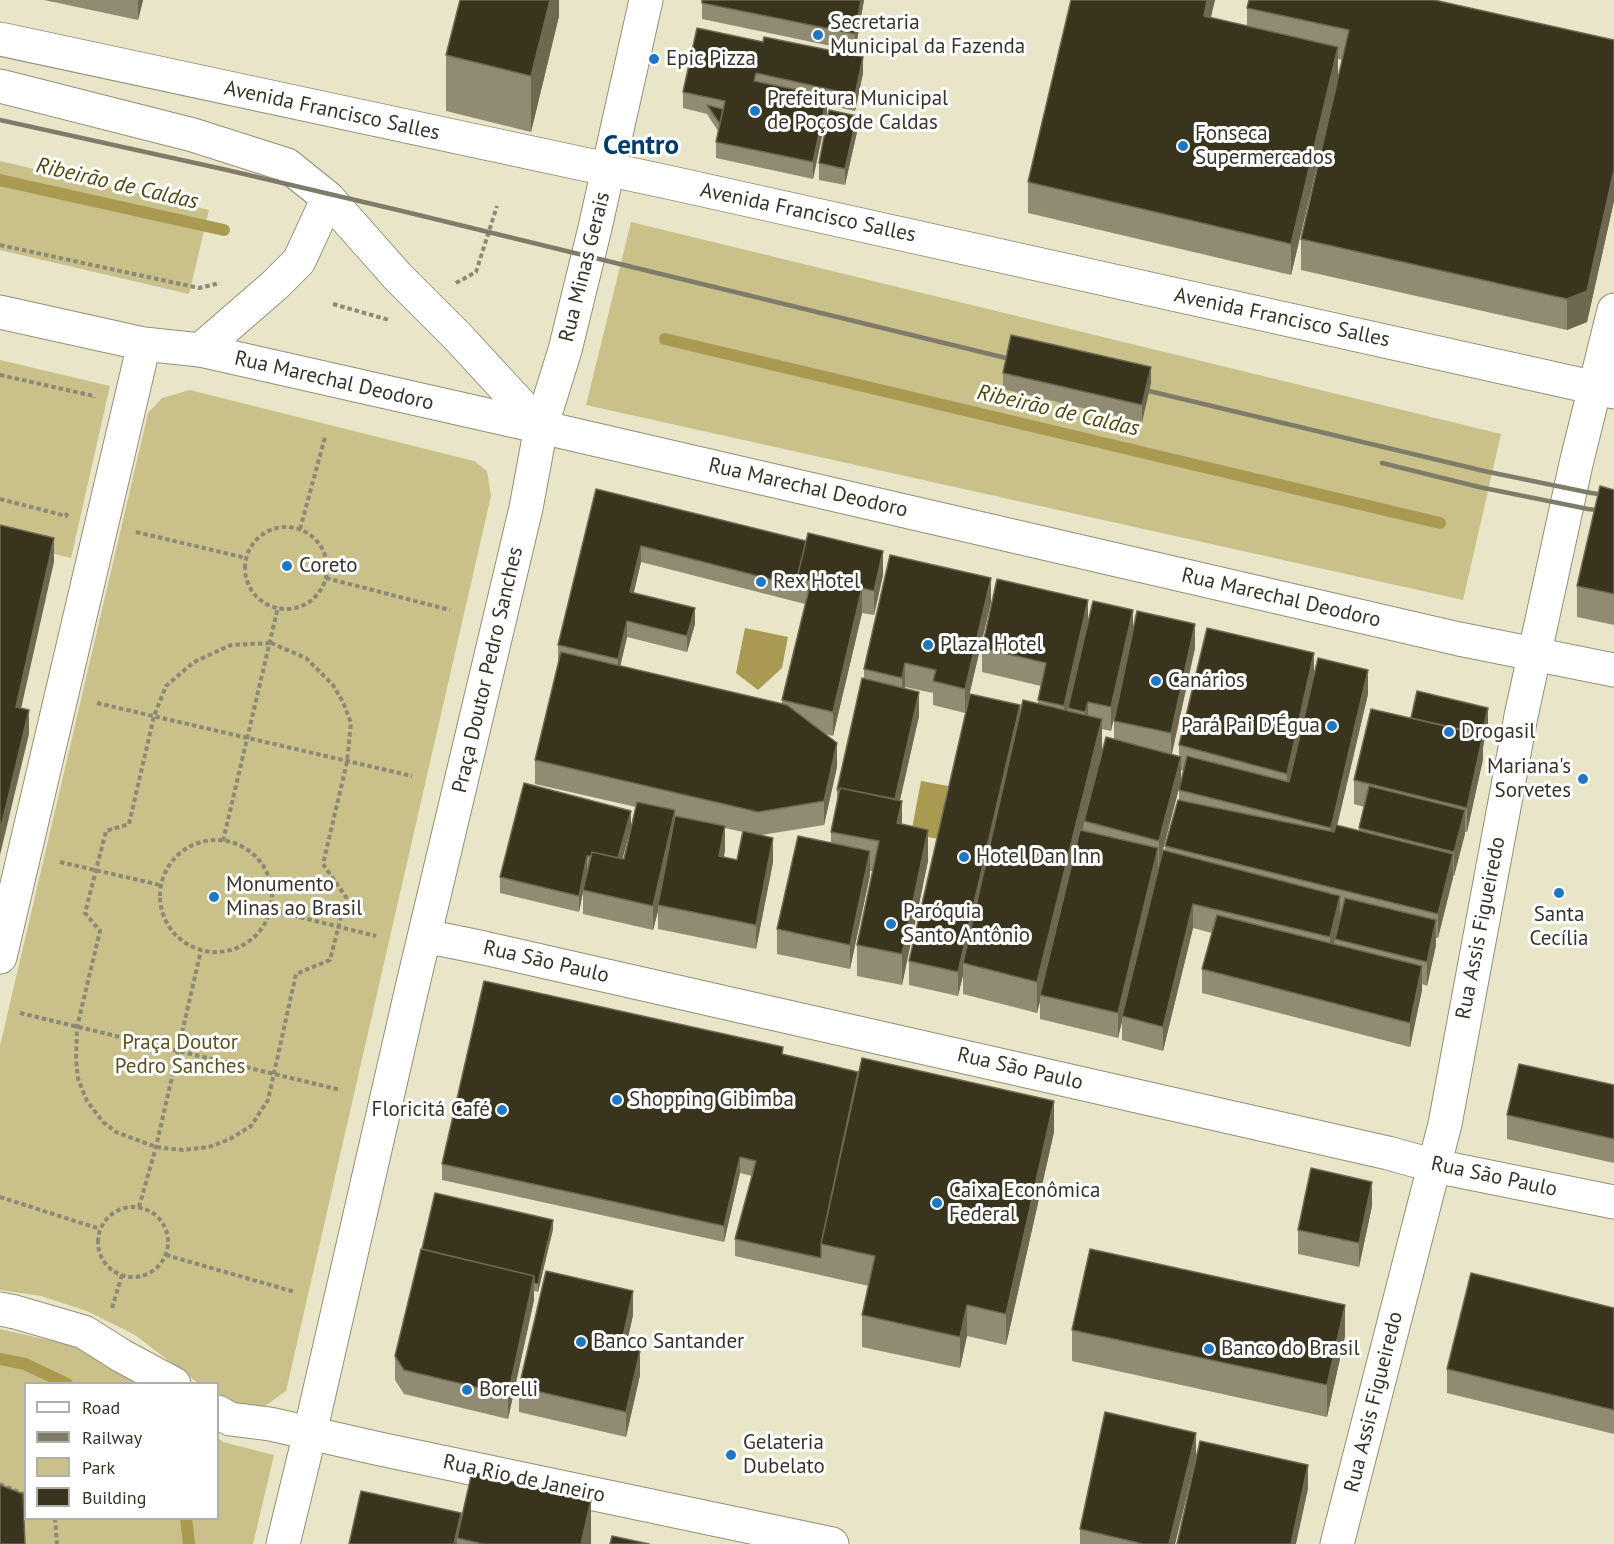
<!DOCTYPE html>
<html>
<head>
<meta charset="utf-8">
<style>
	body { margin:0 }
	#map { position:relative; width:1614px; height:1544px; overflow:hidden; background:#e9e5c9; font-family:"PT Sans",sans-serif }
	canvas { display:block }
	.legend { position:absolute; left:24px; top:1382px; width:195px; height:138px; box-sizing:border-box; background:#fff; border:2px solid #afaea9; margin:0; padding:8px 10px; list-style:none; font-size:18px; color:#363429 }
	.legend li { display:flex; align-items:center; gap:12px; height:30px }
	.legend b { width:30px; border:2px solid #afaea9 }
</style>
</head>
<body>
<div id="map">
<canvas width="1614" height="1544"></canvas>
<ul class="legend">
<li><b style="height:8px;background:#fff"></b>Road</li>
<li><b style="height:8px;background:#7e7b69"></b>Railway</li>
<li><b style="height:16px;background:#c9c08a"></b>Park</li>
<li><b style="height:16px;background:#38341d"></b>Building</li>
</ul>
</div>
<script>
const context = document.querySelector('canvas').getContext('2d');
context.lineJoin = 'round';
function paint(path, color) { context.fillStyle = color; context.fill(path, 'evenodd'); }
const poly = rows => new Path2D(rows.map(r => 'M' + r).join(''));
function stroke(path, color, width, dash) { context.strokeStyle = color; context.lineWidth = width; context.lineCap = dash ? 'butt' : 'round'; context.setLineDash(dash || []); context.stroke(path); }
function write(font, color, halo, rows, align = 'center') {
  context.font = font + ' "PT Sans",sans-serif'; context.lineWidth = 6; context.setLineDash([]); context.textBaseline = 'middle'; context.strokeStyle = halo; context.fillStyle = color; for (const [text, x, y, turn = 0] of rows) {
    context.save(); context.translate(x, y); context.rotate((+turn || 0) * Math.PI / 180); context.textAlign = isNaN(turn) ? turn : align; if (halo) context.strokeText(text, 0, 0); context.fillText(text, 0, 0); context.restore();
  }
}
paint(poly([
	[0,161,209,210,189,294,0,250],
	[631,222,1501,434,1463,600,586,405],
	[0,360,110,386,71,558,0,541],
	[190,390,474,461,487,471,491,496,286,1391,258,1411,218,1399,218,1384,198,1383,135,1335,87,1311,41,1296,0,1290,0,1046,148,413,162,398],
	[0,1329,70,1345,131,1371,148,1383,26,1384,26,1518,218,1518,218,1438,223,1442,274,1455,253,1544,0,1544]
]), '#c9c08a');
paint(poly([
	[745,628,788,637,782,668,758,690,736,673],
	[921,781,948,786,939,839,911,834]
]), '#a89b51');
stroke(poly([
	[0,180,224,230],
	[665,339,1440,523],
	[0,1359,25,1364,67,1384],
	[186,1518,189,1544]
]), '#a89b51', 12);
const minor = poly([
	[0,312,144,344,200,350,541,427],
	[425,936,484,948,1388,1153,1435,1166,1614,1202],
	[0,957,144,344],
	[0,1309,15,1312,84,1332,122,1356,174,1384],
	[218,1412,230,1419,270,1424,380,1449,832,1544],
	[283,1544,310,1433,412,988,526,508,541,427,565,350,595,228,646,0]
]);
const tertiary = poly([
	[1337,1544,1445,1124,1521,716,1576,464,1614,310]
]);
const primary = poly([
	[0,39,672,183,1614,392],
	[0,86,193,135,287,165,328,198,398,277,458,337,541,427,1459,639,1614,670],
	[200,350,275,285,299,261,328,198]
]);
stroke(minor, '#949077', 35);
stroke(tertiary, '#949077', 35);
stroke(primary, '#949077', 35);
stroke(poly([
	[0,245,199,288,220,283],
	[456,283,476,272,497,206],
	[333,304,389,320],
	[0,375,94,396,94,398],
	[0,499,66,516,67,513],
	'245 568a41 41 0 1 1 82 0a41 41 0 1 1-82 0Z',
	[300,529,325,437],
	[136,532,246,558],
	[326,578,450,610],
	[271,643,306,658,333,685,343,702,351,723,347,762,323,864,346,897,330,960,296,974,268,1100,251,1126,230,1139,209,1147,183,1150,156,1147,116,1132,103,1122,87,1101,78,1079,76,1059,77,1027,100,931,85,913,106,831,129,824,154,716,166,686,194,662,231,645,271,643],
	[97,703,412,776],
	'160 896a56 56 0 1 1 112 0a56 56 0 1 1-112 0Z',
	[223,841,278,607],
	[60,862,160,885],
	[271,910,376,936],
	[20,1013,341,1090],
	[0,1197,100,1229],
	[139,1207,156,1147,201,950],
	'98 1242a35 35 0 1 1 70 0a35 35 0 1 1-70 0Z',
	[166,1255,295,1292],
	[112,1308,122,1275],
	[0,1484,26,1495],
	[55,1518,57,1544]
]), '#8c8976', 4, [4.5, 3]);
stroke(minor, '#fff', 33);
stroke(tertiary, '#fff', 33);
stroke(primary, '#fff', 33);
stroke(poly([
	[0,120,227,170,402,211,1010,359],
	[1149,391,1484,471,1591,493,1614,496],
	[1382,463,1479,487,1588,509,1614,512]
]), '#7e7b69', 4.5);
paint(poly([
	[44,0,143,0,138,20],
	[559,0,559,16,531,132,446,111,446,55],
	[702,0,864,0,855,51,702,19],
	[1071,0,1215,0,1210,17,1247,26,1247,8,1614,40,1614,201,1587,322,1567,330,1301,270,1301,239,1342,60,1338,59,1338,78,1291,275,1028,213,1028,182],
	[697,28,863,73,855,111,827,105,827,113,813,179,716,158,716,142,718,131,707,114,683,108,683,92],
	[857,132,845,185,819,180,819,163],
	[1003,373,1151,383,1142,422,1003,389],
	[596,489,883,575,874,615,862,613,833,736,825,734,837,767,824,825,761,835,773,862,756,949,658,929,658,911,653,930,583,914,583,891,579,912,500,893,500,877,631,827,622,859,624,859,636,807,535,784,535,760,559,662,558,661,558,645],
	[641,562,805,604,782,700,782,704,620,666,627,637,687,652,695,624,633,593],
	[725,828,743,832,737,860,724,857,725,850],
	[1614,490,1614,625,1577,617,1577,586],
	[991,602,965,713,933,705,933,693,905,687,905,689,919,716,900,800,902,824,928,861,902,985,857,976,857,945,873,871,870,871,870,875,850,969,777,954,777,929,831,843,831,832,837,803,837,790,864,678,864,669],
	[1088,623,1195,648,1172,754,1179,756,1179,745,1314,674,1368,694,1337,825,1359,831,1364,807,1354,804,1354,780,1411,718,1488,724,1483,747,1483,759,1467,832,1465,832,1454,876,1453,876,1438,938,1436,938,1436,945,1427,986,1422,984,1422,990,1410,1047,1202,993,1202,969,1212,933,1193,928,1163,1051,1122,1040,1122,1021,1118,1038,1040,1019,1040,1001,1037,1013,963,994,963,975,958,996,909,985,909,961,1020,717,1038,703,1041,686,982,672,982,648],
	[1128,654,1114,721,1114,739,1102,750,1102,729,1111,731],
	[1181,770,1183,771,1181,781],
	[1180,783,1179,790,1179,800,1158,872,1158,865,1159,865],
	[783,1054,1054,1132,1006,1345,967,1336,960,1368,862,1347,862,1315,869,1286,735,1256,735,1239,752,1176,740,1173,724,1242,442,1180,442,1164],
	[1614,1085,1614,1163,1507,1139,1507,1115],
	[1372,1206,1359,1267,1298,1254,1298,1230],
	[553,1229,538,1292,534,1291,534,1300,508,1419,404,1394,395,1380,395,1356,422,1249],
	[1614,1308,1614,1434,1447,1393,1447,1369],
	[633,1315,626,1347,640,1375,626,1437,519,1412,519,1387],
	[1072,1330,1345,1336,1327,1417,1072,1361],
	[1196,1458,1175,1544,1080,1544,1080,1529],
	[461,1519,591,1544,349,1544]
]), '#908c73');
paint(poly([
	[138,0,143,0,138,20],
	[550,0,559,0,559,16,531,132,531,76],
	[861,0,864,0,855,51,855,34],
	[1207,0,1215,0,1204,47,1204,16],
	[1338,47,1338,78,1291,275,1291,244],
	[863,57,863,73,855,111,855,95],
	[827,96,827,113,813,179,813,162],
	[857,116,857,132,845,185,845,169],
	[1614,170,1614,201,1587,322,1567,330,1567,299],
	[1151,367,1151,383,1142,422,1142,405],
	[54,538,54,562,16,731,16,707],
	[641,546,641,562,630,609,630,592],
	[883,551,883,575,874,615,874,591],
	[991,578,991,602,965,713,965,689],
	[862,588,862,613,833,736,833,712],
	[1088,600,1088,624,1068,708,1068,712,1064,730,1064,706],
	[695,608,695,624,687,652,687,636],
	[1133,610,1133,634,1111,731,1111,707],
	[627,621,627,637,618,676,618,659],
	[1195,624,1195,648,1171,757,1171,733],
	[1314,653,1314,677,1287,798,1287,774],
	[905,663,905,687,902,702,902,678],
	[1368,670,1368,694,1331,852,1331,828],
	[919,692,919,716,894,826,894,802],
	[1088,702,1088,726,1085,736,1085,712],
	[1020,705,1020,729,963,963,963,975,958,996,958,972],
	[1488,708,1488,724,1483,747,1483,759,1467,832,1467,808,1480,740],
	[29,710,29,734,0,855,0,831],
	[1102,719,1102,750,1042,995,1040,995,1040,1001,1037,1013,1037,982],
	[837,743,837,767,824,825,824,801],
	[1181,757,1181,781,1159,865,1159,841],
	[902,801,902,832,897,823],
	[675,810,675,834,658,905,658,911,653,930,653,906],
	[1465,810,1465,834,1454,876,1454,852],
	[631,811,631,827,617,880,617,863],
	[725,826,725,850,719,880,719,856],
	[928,830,928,861,902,985,902,954],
	[773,838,773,862,756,949,756,925],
	[1158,848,1158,872,1122,1016,1122,1021,1118,1038,1118,1013],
	[870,851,870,875,850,969,850,945],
	[1453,854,1453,878,1438,938,1438,914],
	[587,856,587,872,579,912,579,896],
	[1340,896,1340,920,1330,961,1330,937],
	[1193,904,1193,928,1163,1051,1163,1027],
	[1436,920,1436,945,1427,986,1427,962],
	[1422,966,1422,990,1410,1047,1410,1023],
	[1054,1101,1054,1132,1006,1345,1006,1314],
	[740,1157,740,1173,724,1242,724,1226],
	[1372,1182,1372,1206,1359,1267,1359,1243],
	[553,1220,553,1229,538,1292,538,1284],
	[534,1276,534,1300,508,1419,508,1395],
	[633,1291,633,1315,621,1370,621,1346],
	[967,1305,967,1336,960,1368,960,1337],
	[1345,1305,1345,1336,1327,1417,1327,1385],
	[640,1351,640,1375,626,1437,626,1412],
	[1196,1433,1196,1458,1175,1544,1169,1544],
	[1308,1465,1308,1489,1296,1544,1291,1544],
	[591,1500,591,1544,581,1544],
	[461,1513,461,1530,457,1538,457,1544,454,1544]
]), '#6d6951');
const building = poly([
	[460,0,550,0,531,76,446,55,460,0],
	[702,0,861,0,855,34,702,3,702,0],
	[1071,0,1207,0,1204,16,1338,47,1291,244,1028,182,1071,0],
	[1249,0,1434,0,1614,40,1614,170,1587,291,1567,299,1301,239,1349,30,1247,8,1249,0],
	[697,28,763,42,764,37,863,57,855,95,756,73,754,81,827,96,813,162,716,142,725,101,683,92,697,28],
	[707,105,723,109,720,124,707,105],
	[829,110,857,116,845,169,819,163,829,110],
	[1011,335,1151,367,1142,405,1003,373,1011,335],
	[1600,486,1614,490,1614,594,1577,586,1600,486],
	[596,489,806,541,797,578,797,586,641,546,630,592,695,608,687,636,627,621,618,659,558,645,596,489],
	[0,525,54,538,16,707,29,710,0,831,0,525],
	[808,533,883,551,874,591,862,588,833,712,782,700,811,581,797,578,808,533],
	[890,555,991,578,965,689,933,681,936,670,905,663,902,678,864,669,890,555],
	[997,579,1088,600,1064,706,1038,700,1046,663,982,648,997,579],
	[1093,601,1133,610,1111,707,1088,702,1085,712,1068,708,1093,601],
	[1137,611,1195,624,1171,733,1114,721,1137,611],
	[1207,628,1314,653,1287,774,1179,745,1207,628],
	[561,652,787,705,837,743,824,801,758,812,535,760,561,652],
	[1318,658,1368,670,1331,828,1179,790,1187,756,1289,782,1318,658],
	[862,678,919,692,895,799,840,788,840,790,837,790,862,678],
	[1417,691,1488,708,1482,734,1411,718,1417,691],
	[970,694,1020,705,958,972,909,961,970,694],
	[1023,700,1102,719,1037,982,963,963,1023,700],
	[1371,709,1483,735,1467,808,1354,780,1371,709],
	[1106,737,1181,757,1159,841,1084,821,1106,737],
	[524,783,631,811,618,858,592,852,591,856,587,856,579,896,500,877,524,783],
	[1369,786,1465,810,1454,852,1359,828,1369,786],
	[840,788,902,801,897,823,928,830,902,954,857,945,879,841,831,832,840,788],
	[1178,800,1334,832,1336,825,1453,854,1438,914,1165,846,1178,800],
	[637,802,675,810,653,906,583,890,592,852,624,859,637,802],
	[675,816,725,826,719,856,737,860,743,831,773,838,756,925,658,905,675,816],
	[1080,830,1158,848,1118,1013,1040,995,1080,830],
	[798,836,870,851,850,945,777,929,798,836],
	[1163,850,1340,896,1330,937,1193,904,1163,1027,1122,1016,1163,850],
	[1345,898,1436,920,1427,962,1335,939,1345,898],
	[1217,915,1422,966,1410,1023,1202,969,1217,915],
	[484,981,783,1047,782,1054,858,1072,821,1244,821,1258,735,1239,756,1161,740,1157,724,1226,442,1164,484,981],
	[862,1058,1054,1101,1006,1314,967,1305,960,1337,862,1315,875,1256,821,1244,862,1058],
	[1519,1064,1614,1085,1614,1139,1507,1115,1519,1064],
	[1311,1168,1372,1182,1359,1243,1298,1230,1311,1168],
	[435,1193,553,1220,538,1284,534,1283,534,1276,422,1249,435,1193],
	[421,1249,534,1276,508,1395,404,1370,395,1356,421,1249],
	[1090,1249,1345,1305,1327,1385,1072,1330,1090,1249],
	[546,1271,633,1291,621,1346,640,1351,626,1412,519,1387,546,1271],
	[1471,1273,1614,1308,1614,1410,1447,1369,1471,1273],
	[1105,1412,1196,1433,1169,1544,1143,1544,1080,1529,1105,1412],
	[1200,1441,1308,1465,1291,1544,1177,1544,1200,1441],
	[472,1472,591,1500,581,1544,483,1544,457,1538,472,1472],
	[0,1485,23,1494,25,1544,0,1544,0,1485],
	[361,1491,461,1513,454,1544,349,1544,361,1491],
	[612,1536,649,1544,610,1544,612,1536]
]);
paint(building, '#38341d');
stroke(building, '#6d6951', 1.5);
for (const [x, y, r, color] of [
	[818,35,6,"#1c77c4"],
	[654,59,6,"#1c77c4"],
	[755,111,6,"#1c77c4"],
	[1183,146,6,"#1c77c4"],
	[287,566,6,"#1c77c4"],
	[761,582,6,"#1c77c4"],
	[928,645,6,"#1c77c4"],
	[1156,681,6,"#1c77c4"],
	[1332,726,6,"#1c77c4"],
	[1449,732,6,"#1c77c4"],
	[1583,779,6,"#1c77c4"],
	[964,857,6,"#1c77c4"],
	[1559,893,6,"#1c77c4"],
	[214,897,6,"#1c77c4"],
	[891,924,6,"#1c77c4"],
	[617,1100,6,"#1c77c4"],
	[502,1110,6,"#1c77c4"],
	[937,1203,6,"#1c77c4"],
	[581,1342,6,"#1c77c4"],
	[1209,1349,6,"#1c77c4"],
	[467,1390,6,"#1c77c4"],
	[731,1455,6,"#1c77c4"]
]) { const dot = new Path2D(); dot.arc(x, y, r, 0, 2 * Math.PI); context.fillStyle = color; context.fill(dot); stroke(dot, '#fff', 2); }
write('21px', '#363429', '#fff', [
	["Secretaria",830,23],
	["Municipal da Fazenda",830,47],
	["Epic Pizza",666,59],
	["Prefeitura Municipal",767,99],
	["de Poços de Caldas",767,123],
	["Fonseca",1195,134],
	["Supermercados",1195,158],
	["Coreto",299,566],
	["Rex Hotel",773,582],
	["Plaza Hotel",940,645],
	["Canários",1168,681],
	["Pará Pai D'Égua",1320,726,"right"],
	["Drogasil",1461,732],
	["Mariana's",1571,767,"right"],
	["Sorvetes",1571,791,"right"],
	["Hotel Dan Inn",976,857],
	["Monumento",226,885],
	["Minas ao Brasil",226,909],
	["Paróquia",903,912],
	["Santo Antônio",903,936],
	["Santa",1559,915,"center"],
	["Cecília",1559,939,"center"],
	["Shopping Gibimba",629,1100],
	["Floricitá Café",490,1110,"right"],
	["Caixa Econômica",949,1191],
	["Federal",949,1215],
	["Banco Santander",593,1342],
	["Banco do Brasil",1221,1349],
	["Borelli",479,1390],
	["Gelateria",743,1443],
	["Dubelato",743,1467]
], 'left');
write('21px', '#363429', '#fff', [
	["Avenida Francisco Salles",332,111,12],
	["Avenida Francisco Salles",808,213,12],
	["Rua Minas Gerais",585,267,-76],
	["Avenida Francisco Salles",1282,318,12],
	["Rua Marechal Deodoro",334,381,13],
	["Rua Marechal Deodoro",808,488,13],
	["Rua Marechal Deodoro",1281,598,13],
	["Praça Doutor Pedro Sanches",488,670,-77],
	["Rua Assis Figueiredo",1481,928,-79],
	["Rua São Paulo",546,962,13],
	["Rua São Paulo",1020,1069,13],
	["Rua São Paulo",1494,1177,12],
	["Rua Assis Figueiredo",1374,1402,-76],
	["Rua Rio de Janeiro",524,1479,12]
]);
write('21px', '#5b5119', '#fff', [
	["Praça Doutor",180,1043],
	["Pedro Sanches",180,1067]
]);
write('italic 22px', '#50470c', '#fff', [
	["Ribeirão de Caldas",117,184,13],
	["Ribeirão de Caldas",1058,411,13]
]);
write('bold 27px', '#003d6d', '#fff', [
	["Centro",641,146]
]);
</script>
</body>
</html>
